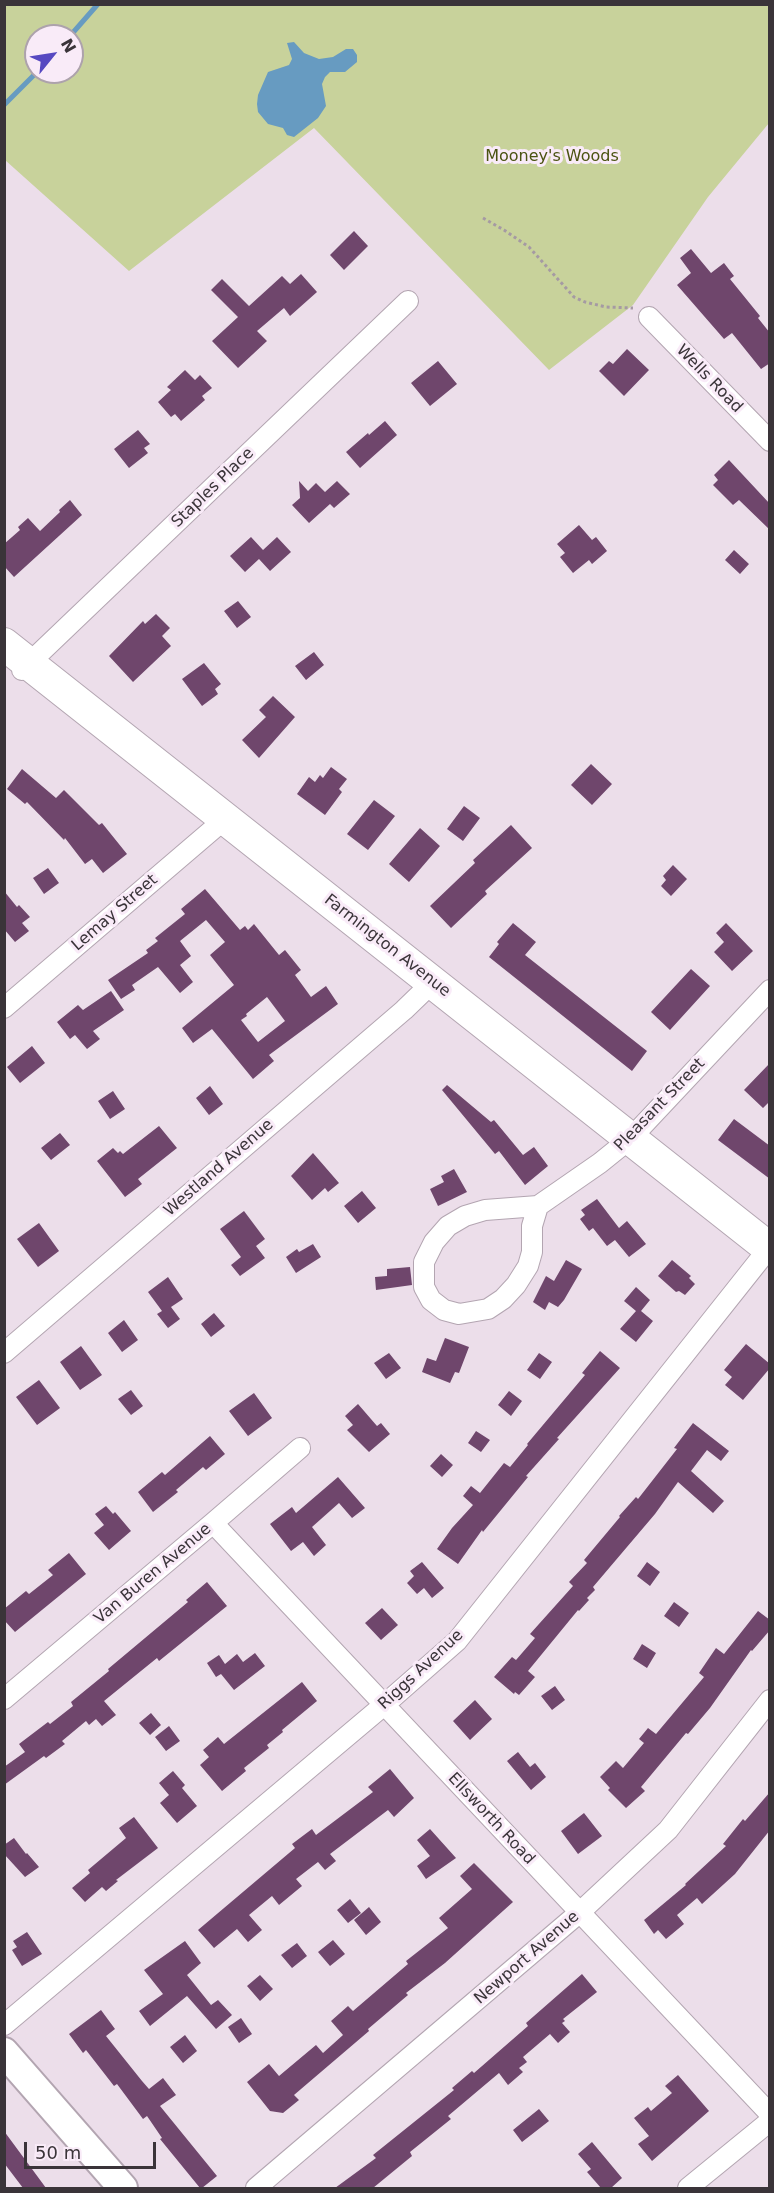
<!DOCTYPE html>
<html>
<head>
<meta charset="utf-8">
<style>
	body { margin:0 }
	#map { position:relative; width:774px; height:2193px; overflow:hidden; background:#ecdeea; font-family:"DejaVu Sans",sans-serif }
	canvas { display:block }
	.frame { position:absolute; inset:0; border:6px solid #3a3439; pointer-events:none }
	.north { position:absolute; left:24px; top:24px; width:60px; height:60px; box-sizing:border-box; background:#f9ebf8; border:2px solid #ada2ac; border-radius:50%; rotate:60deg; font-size:16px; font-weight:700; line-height:24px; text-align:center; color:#3a3439 }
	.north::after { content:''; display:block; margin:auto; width:21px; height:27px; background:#5749c1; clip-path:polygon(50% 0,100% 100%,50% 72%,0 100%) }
	.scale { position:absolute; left:24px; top:2142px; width:132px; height:27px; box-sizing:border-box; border:3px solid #3a3439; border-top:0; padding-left:8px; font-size:18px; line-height:21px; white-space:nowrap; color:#3a3439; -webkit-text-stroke:4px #f9ebf8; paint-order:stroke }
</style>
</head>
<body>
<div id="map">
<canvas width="774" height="2193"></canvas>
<div class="frame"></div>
<div class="north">N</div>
<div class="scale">50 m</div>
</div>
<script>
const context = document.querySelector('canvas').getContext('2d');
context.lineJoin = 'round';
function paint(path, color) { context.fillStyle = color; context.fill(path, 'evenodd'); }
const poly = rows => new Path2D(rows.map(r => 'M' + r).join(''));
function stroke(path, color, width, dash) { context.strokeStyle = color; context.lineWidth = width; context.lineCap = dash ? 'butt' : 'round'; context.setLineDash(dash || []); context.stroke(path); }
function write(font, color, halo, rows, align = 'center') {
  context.font = font + ' "DejaVu Sans",sans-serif'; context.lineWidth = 6; context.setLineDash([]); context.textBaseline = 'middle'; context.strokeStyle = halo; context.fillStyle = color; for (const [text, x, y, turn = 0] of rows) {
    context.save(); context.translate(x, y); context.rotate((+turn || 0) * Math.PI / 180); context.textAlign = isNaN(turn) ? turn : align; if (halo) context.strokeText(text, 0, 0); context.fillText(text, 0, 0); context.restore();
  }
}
paint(poly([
	[5,5,769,5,769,123,708,197,633,305,549,370,314,128,129,271,5,160],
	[36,36,72,36,72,72,36,72]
]), '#c8d29b');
paint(poly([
	[294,42,304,53,319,59,333,57,346,49,353,49,357,55,357,62,345,72,330,72,325,77,322,84,326,106,318,118,294,137,287,135,283,128,268,124,258,112,257,104,258,95,268,72,289,65,292,59,287,43]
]), '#679bc1');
stroke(poly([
	[70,36,98,4],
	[4,105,37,72]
]), '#679bc1', 5);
paint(poly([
	[354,231,368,246,344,270,330,255],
	[691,249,711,273,724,263,734,276,730,279,760,316,758,318,770,333,770,363,761,369,732,333,724,339,677,285,691,273,680,258],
	[301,274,317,292,290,316,284,308,257,331,267,341,238,368,212,341,238,317,211,290,222,279,249,306,282,276,290,284],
	[627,349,649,370,624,396,599,371,609,361,613,364],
	[438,361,457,384,430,406,411,383],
	[185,370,195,380,200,375,212,388,202,396,205,400,181,421,175,414,171,417,158,402,171,390,167,387],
	[385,421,397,435,360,468,346,452,368,433,369,435],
	[138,430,150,444,144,448,148,453,129,468,114,449],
	[729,460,770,504,770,530,739,500,733,505,713,485,718,480,714,475],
	[299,481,308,491,316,483,325,492,337,481,350,494,334,508,330,504,309,523,292,505,300,498],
	[70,500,82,515,14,577,4,566,4,544,20,530,18,527,28,518,40,531,60,512,59,510],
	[579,525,592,540,596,537,607,551,592,564,589,560,573,573,560,557,565,553,557,544],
	[251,537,263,550,277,537,291,552,270,571,259,559,245,572,230,556],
	[734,550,749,564,740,574,725,560],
	[238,601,251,617,237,628,224,611],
	[156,614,170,628,162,636,171,646,133,682,109,656,143,621,145,624],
	[314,652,324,665,306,680,295,666],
	[204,663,221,684,215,689,218,694,202,706,182,679],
	[273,696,295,717,259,758,242,740,266,717,259,710],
	[591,764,612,784,592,805,571,785],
	[331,767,347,779,339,789,342,792,325,815,297,794,309,777,315,782,320,775,323,778],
	[22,769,56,798,64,790,99,825,102,823,127,854,103,873,92,859,85,864,65,838,64,840,27,802,25,804,7,789],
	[374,800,395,816,368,850,347,834],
	[464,806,480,818,463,841,447,829],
	[511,825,532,848,485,891,487,894,451,928,430,906,475,863,473,860],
	[420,828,440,846,409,882,389,864],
	[673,865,687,879,671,896,661,886,666,880,663,876],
	[48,868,59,883,44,894,33,878],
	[205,889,240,930,245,926,248,930,254,924,279,955,285,950,301,970,295,975,311,997,326,986,338,1004,269,1055,274,1061,253,1079,212,1029,193,1043,182,1028,234,985,210,955,225,942,206,920,180,941,191,956,180,965,193,982,180,993,158,967,132,985,135,990,121,999,108,980,148,953,146,950,158,941,155,938,185,914,181,909],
	[267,997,285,1021,258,1042,241,1020,247,1016,246,1014],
	[4,891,17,907,19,905,30,917,22,923,29,931,15,942,4,929],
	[513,923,536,942,525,955,647,1051,632,1071,489,957,499,944,497,942],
	[726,923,753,951,732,971,714,952,724,942,716,933],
	[691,969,710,986,670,1030,651,1012],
	[111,991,124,1010,93,1031,100,1039,87,1049,75,1035,70,1039,57,1022,78,1005,83,1010],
	[32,1046,45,1063,20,1083,7,1067],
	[770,1063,770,1101,763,1108,744,1090],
	[447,1085,491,1122,494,1120,523,1155,534,1147,548,1166,525,1185,499,1151,495,1154,442,1090],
	[210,1086,223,1104,209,1115,196,1098],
	[113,1091,125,1109,110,1119,98,1101],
	[734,1119,770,1146,770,1179,718,1140],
	[159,1126,177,1148,138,1179,142,1184,125,1197,97,1161,113,1148,118,1153,120,1151,123,1154],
	[60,1133,70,1145,51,1160,41,1148],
	[313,1153,339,1183,328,1192,325,1188,312,1200,291,1176],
	[454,1169,467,1192,438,1206,430,1189,444,1182,441,1176],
	[362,1191,376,1208,358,1223,344,1206],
	[597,1199,619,1228,627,1221,646,1244,629,1257,615,1240,607,1246,593,1228,589,1231,580,1219,585,1215,581,1210],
	[244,1211,265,1239,256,1246,265,1258,240,1276,231,1265,241,1257,220,1229],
	[39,1223,59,1251,38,1267,17,1239],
	[313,1244,321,1257,296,1273,286,1257,297,1249,299,1252],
	[566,1260,582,1269,564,1300,558,1307,549,1302,545,1310,533,1302,546,1276,554,1281],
	[672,1260,691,1276,689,1278,695,1284,685,1295,679,1291,676,1292,658,1276],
	[410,1267,412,1285,376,1290,375,1277,387,1276,387,1269],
	[168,1277,183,1299,171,1307,180,1319,168,1328,157,1314,162,1311,148,1292],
	[636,1287,650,1300,641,1311,653,1321,636,1342,620,1329,636,1311,624,1301],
	[214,1313,225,1326,211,1337,201,1324],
	[124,1320,138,1340,122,1352,108,1333],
	[445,1338,469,1347,459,1373,455,1372,450,1383,422,1372,427,1358,436,1361],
	[746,1344,770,1364,770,1368,743,1400,725,1385,732,1377,724,1370],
	[81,1346,102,1375,80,1390,60,1362],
	[600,1351,620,1368,557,1438,559,1439,526,1476,528,1477,483,1532,482,1530,458,1564,437,1549,452,1528,473,1505,463,1496,471,1486,480,1493,504,1463,510,1467,528,1445,527,1444,585,1375,582,1373],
	[389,1353,401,1368,386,1379,374,1363],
	[539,1353,552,1362,540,1379,527,1370],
	[39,1380,60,1408,37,1425,16,1397],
	[131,1390,143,1406,131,1415,118,1399],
	[509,1391,522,1401,511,1416,498,1405],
	[254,1393,272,1418,248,1436,229,1411],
	[358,1404,377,1426,381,1423,390,1434,369,1452,347,1430,353,1425,345,1416],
	[693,1423,729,1451,721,1461,707,1450,691,1471,724,1501,713,1513,678,1482,655,1514,593,1587,595,1590,587,1598,589,1600,579,1611,578,1610,528,1671,535,1677,519,1695,515,1692,514,1694,494,1677,512,1657,516,1660,535,1638,530,1634,573,1586,569,1582,587,1563,584,1560,620,1517,619,1516,636,1497,638,1499,677,1449,674,1448],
	[476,1431,490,1440,481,1452,468,1443],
	[210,1436,225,1454,206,1470,203,1467,176,1490,178,1492,153,1512,138,1492,162,1472,165,1475],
	[441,1454,453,1465,442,1477,430,1466],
	[338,1477,365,1508,352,1518,339,1503,312,1527,326,1545,314,1556,303,1542,291,1551,270,1524,292,1507,296,1513],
	[106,1506,113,1514,115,1512,131,1531,109,1550,94,1533,104,1525,95,1514],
	[69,1553,86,1574,15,1632,4,1620,4,1609,26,1591,29,1594,53,1575,48,1570],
	[422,1562,444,1588,432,1598,424,1588,417,1594,407,1583,414,1576,410,1571],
	[647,1562,660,1572,650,1586,637,1576],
	[207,1582,227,1606,159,1661,157,1658,104,1701,116,1715,102,1726,96,1719,89,1725,86,1721,62,1741,65,1744,46,1758,44,1756,4,1785,4,1767,25,1752,19,1744,48,1722,50,1724,73,1706,71,1702,109,1671,108,1669,188,1602,186,1600],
	[674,1602,689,1613,679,1627,664,1616],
	[382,1608,398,1625,381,1640,365,1623],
	[758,1611,770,1620,770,1630,752,1651,751,1650,710,1708,688,1734,686,1733,641,1787,645,1791,626,1808,608,1790,610,1788,600,1777,616,1761,623,1768,644,1743,639,1739,648,1728,656,1734,704,1677,699,1673,716,1648,724,1654],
	[642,1644,656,1653,647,1668,633,1659],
	[255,1653,265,1666,234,1690,221,1674,216,1677,207,1663,219,1655,225,1664,237,1654,243,1662],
	[302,1682,317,1701,282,1730,283,1732,267,1745,269,1748,244,1768,246,1771,222,1791,200,1765,209,1757,203,1750,218,1737,224,1744],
	[555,1686,565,1700,552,1710,541,1696],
	[475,1700,492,1719,470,1740,453,1721],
	[151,1713,161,1725,150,1735,139,1723],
	[169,1726,180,1741,166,1751,155,1737],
	[518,1752,530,1767,535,1763,546,1777,531,1790,507,1761],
	[390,1769,414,1798,394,1817,388,1810,330,1854,336,1861,325,1870,318,1862,296,1879,302,1886,279,1905,272,1896,249,1915,262,1930,248,1942,237,1929,214,1948,198,1930,295,1848,292,1844,312,1829,316,1835,373,1792,368,1787],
	[173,1771,185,1785,182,1788,197,1806,177,1823,160,1803,169,1795,159,1783],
	[770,1792,770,1830,735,1874,702,1904,697,1898,677,1915,684,1924,666,1939,658,1930,654,1934,644,1920,686,1885,685,1884,726,1846,723,1844,743,1819,745,1821],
	[584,1813,602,1836,578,1854,561,1831],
	[134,1817,158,1848,116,1880,118,1881,106,1891,102,1887,85,1902,72,1888,90,1873,88,1870,126,1838,119,1828],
	[430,1829,456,1858,426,1879,417,1866,430,1856,417,1840],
	[14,1838,26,1854,27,1853,39,1867,25,1877,4,1854,4,1845],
	[474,1863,513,1902,445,1963,406,1993,408,1995,368,2029,369,2031,294,2095,299,2100,283,2113,270,2111,247,2082,269,2064,279,2076,316,2045,323,2053,343,2035,331,2021,348,2006,353,2011,408,1964,406,1961,448,1928,439,1918,472,1889,460,1876],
	[350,1899,361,1913,348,1923,337,1910],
	[369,1907,381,1922,366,1935,354,1920],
	[27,1932,42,1954,22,1966,12,1950,17,1947,13,1941],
	[333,1940,345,1954,330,1966,318,1952],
	[185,1941,201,1963,187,1975,211,2005,218,2000,232,2015,216,2029,187,1996,150,2026,139,2011,163,1994,144,1970],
	[297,1943,307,1956,292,1968,281,1955],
	[582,1974,597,1992,563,2019,565,2021,562,2023,570,2032,558,2043,550,2034,523,2057,527,2062,519,2068,523,2072,508,2085,499,2073,448,2116,451,2119,410,2152,412,2156,373,2188,335,2188,376,2158,373,2155,454,2090,452,2088,472,2071,474,2073,528,2026,526,2023],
	[260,1975,273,1989,260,2001,247,1986],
	[101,2010,115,2029,106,2036,142,2081,149,2089,163,2078,176,2095,160,2106,217,2176,202,2188,200,2188,160,2139,162,2138,147,2116,143,2119,117,2084,114,2086,86,2050,83,2053,69,2034],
	[241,2018,252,2034,239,2043,228,2027],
	[185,2035,197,2051,183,2063,170,2047],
	[678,2075,709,2111,652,2161,638,2144,649,2136,634,2118,648,2107,651,2111,672,2093,665,2086],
	[539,2109,549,2121,522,2142,513,2130],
	[4,2131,46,2188,23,2188,4,2163],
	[592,2142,622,2178,611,2188,601,2188,587,2172,591,2169,578,2154]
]), '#6f466c');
const street = poly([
	[649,317,770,441],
	[22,670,408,301],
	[4,1008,225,819],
	[538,1206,532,1226,532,1252,528,1266,516,1285,503,1299,488,1309,459,1314,444,1310,431,1300,424,1287,424,1262,434,1242,448,1226,465,1216,485,1210,538,1206,600,1163,631,1138,770,990],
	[4,1353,404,1010,433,982],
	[213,1523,770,2114],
	[4,1699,213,1523,300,1448],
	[4,2025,384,1705,457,1641,769,1248],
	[256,2188,579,1913,668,1830,770,1700],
	[688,2188,770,2121]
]);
const secondary = poly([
	[4,2052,123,2188]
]);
const primary = poly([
	[4,644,770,1249]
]);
stroke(street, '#b3a5b1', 22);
stroke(secondary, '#b3a5b1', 32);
stroke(primary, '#b3a5b1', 34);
stroke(poly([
	[483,218,504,230,529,247,574,297,585,302,606,307,633,308]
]), '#a59aa3', 3, [3, 3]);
stroke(street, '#fff', 20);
stroke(secondary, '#fff', 28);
stroke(primary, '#fff', 32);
write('16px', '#4a5311', '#f9ebf8', [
	["Mooney's Woods",552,157]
]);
write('16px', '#3a3439', '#f9ebf8', [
	["Wells Road",709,379,46],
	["Staples Place",213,488,-44],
	["Lemay Street",115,913,-41],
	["Farmington Avenue",387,946,38],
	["Pleasant Street",660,1105,-46],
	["Westland Avenue",219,1168,-41],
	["Van Buren Avenue",153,1574,-40],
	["Riggs Avenue",421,1670,-43],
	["Ellsworth Road",491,1819,47],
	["Newport Avenue",527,1958,-41]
]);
</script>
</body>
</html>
